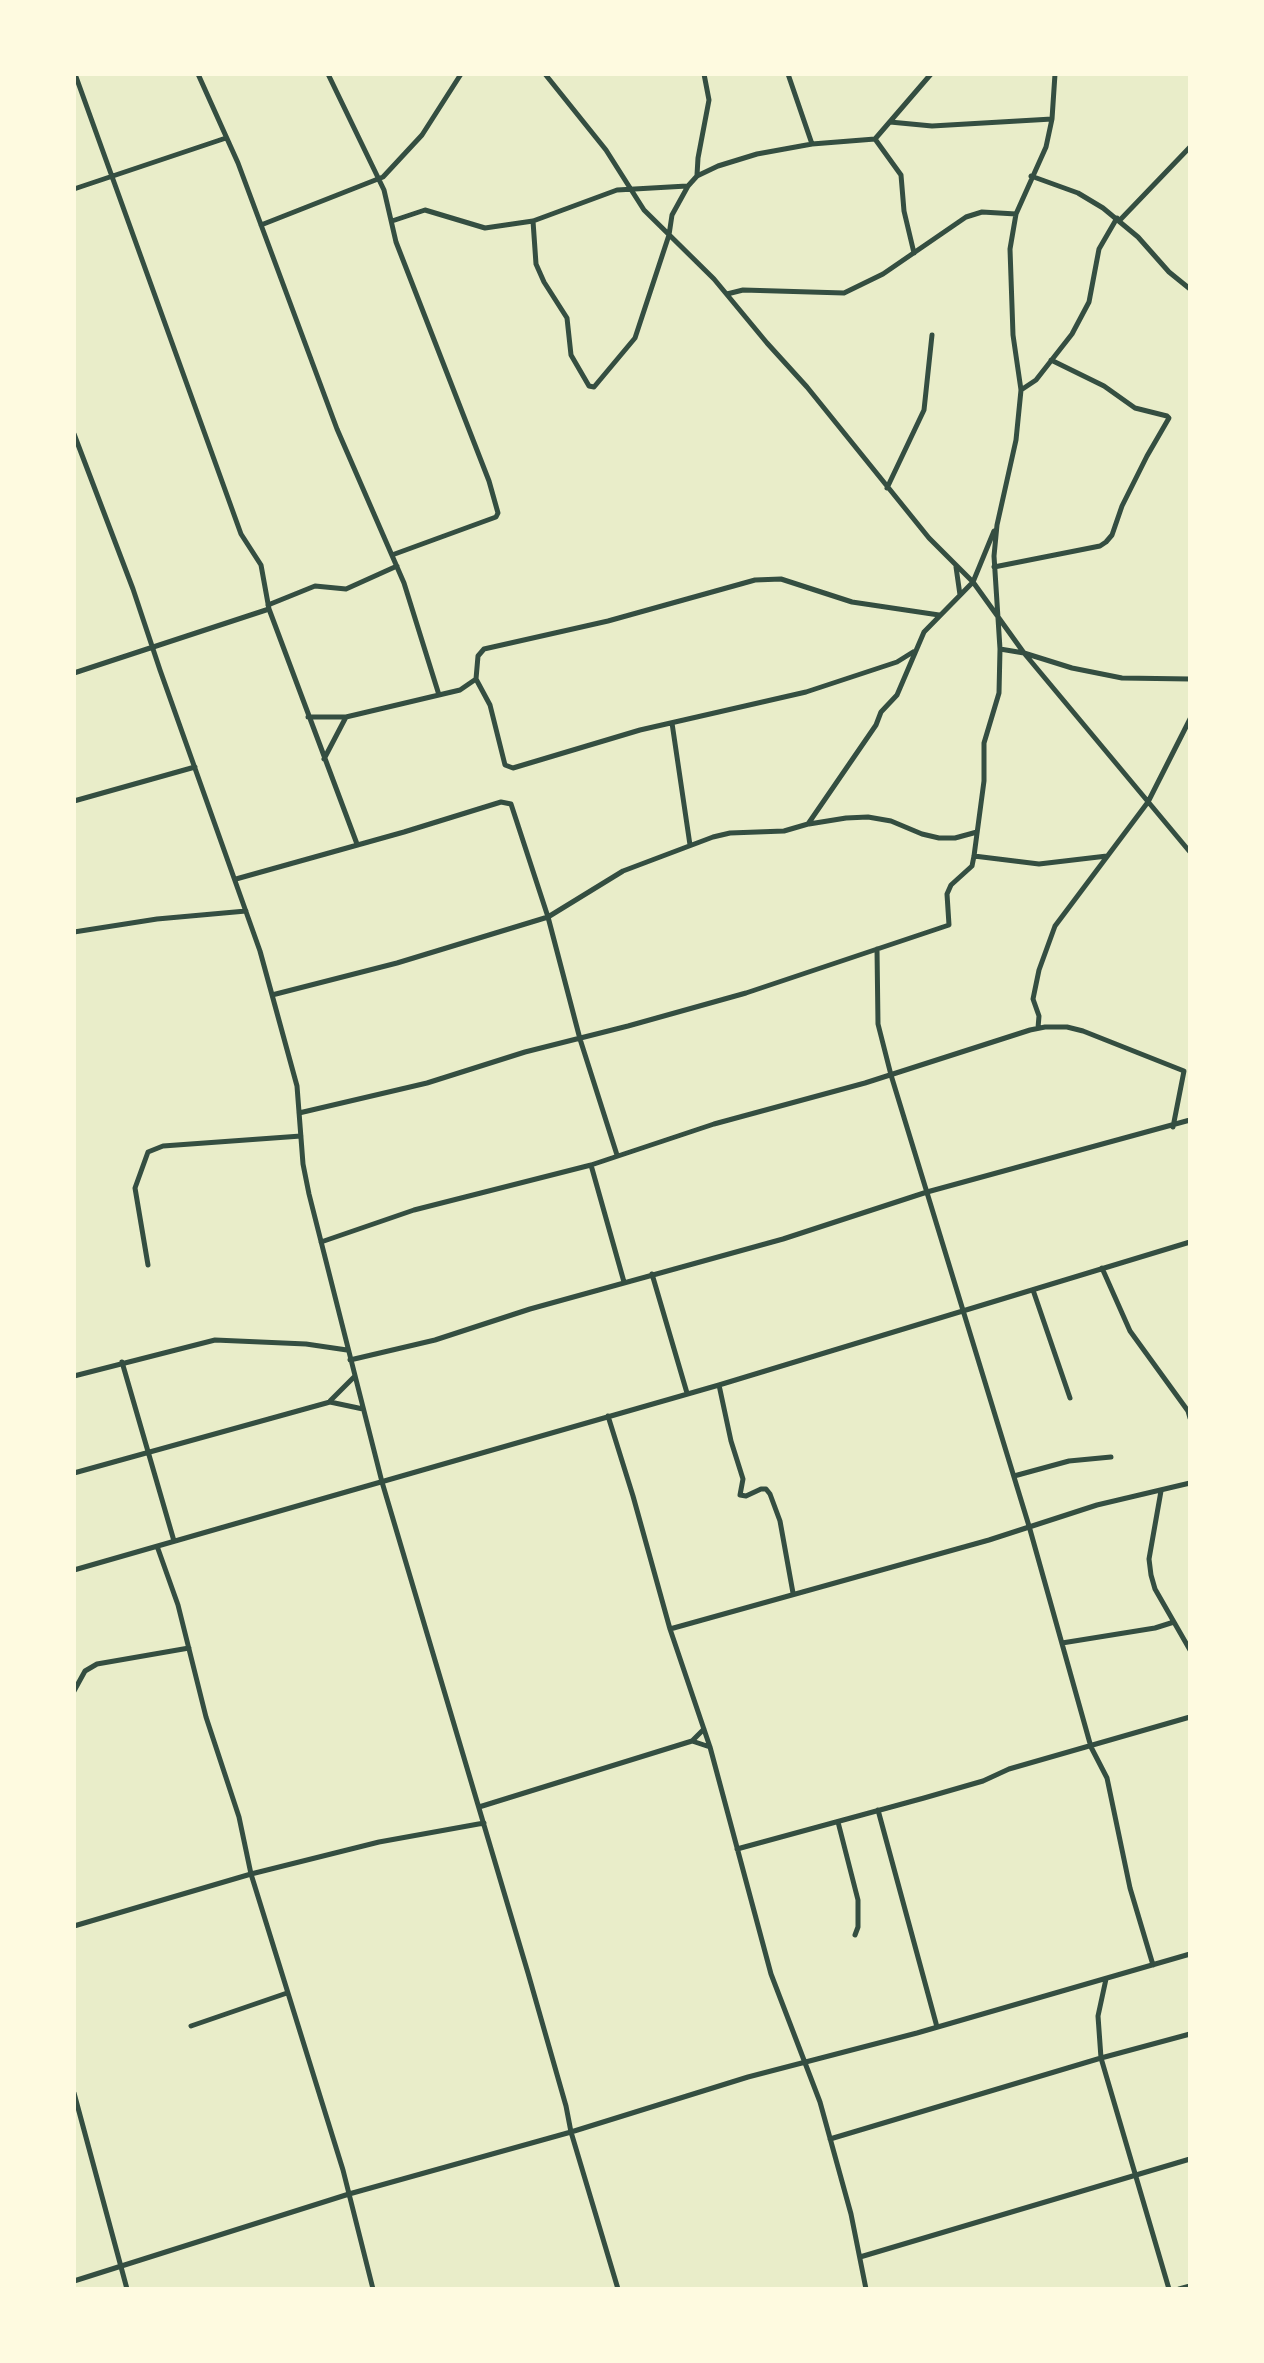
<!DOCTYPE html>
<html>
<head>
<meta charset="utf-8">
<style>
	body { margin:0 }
	#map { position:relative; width:1264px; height:2363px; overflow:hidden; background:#e9edc9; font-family:Montserrat,sans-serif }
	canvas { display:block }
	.frame { position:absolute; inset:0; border:76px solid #fefae0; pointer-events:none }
</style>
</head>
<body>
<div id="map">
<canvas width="1264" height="2363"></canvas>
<div class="frame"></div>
</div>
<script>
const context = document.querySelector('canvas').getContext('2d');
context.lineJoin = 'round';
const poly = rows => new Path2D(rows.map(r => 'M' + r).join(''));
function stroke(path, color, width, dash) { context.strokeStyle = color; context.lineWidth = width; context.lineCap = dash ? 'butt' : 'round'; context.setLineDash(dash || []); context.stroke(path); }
stroke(poly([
	[75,74,241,534,261,565,269,609,357,844],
	[198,74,238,163,337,429,404,583,439,695],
	[328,74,384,190,396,242,489,481,498,513,496,517,392,555],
	[545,74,606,150,644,210,714,279,767,343,807,387,929,538,973,582,1024,653,1190,852],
	[788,74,812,144],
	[890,122,932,126,1052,119],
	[875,139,901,175,904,211,914,253],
	[697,175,698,158,709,100,704,74],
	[1031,176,1078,193,1103,208,1138,237,1169,272,1190,289],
	[74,189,226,138],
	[1120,220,1190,147],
	[392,221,425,210,485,228,533,221,617,190,687,186],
	[533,221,536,264,544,282,567,318,571,355,589,386,594,387,635,338,669,235,672,215,688,186,697,176,718,166,757,154,812,144,875,139,931,74],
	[261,225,383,177,422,135,461,74],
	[727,294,743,290,844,293,883,274,966,217,982,212,1016,214],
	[1021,390,1036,380,1072,334,1089,302,1099,249,1117,218],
	[74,434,133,589,160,670,260,951,297,1086,303,1164,309,1194,382,1482,528,1973,566,2106,571,2132,618,2289],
	[887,488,924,410,932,335],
	[956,567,960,595],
	[994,567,1100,546,1106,542,1112,535,1122,506,1147,456,1169,418,1167,416,1135,408,1104,386,1051,360],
	[268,605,315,586,346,589,397,566],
	[1000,649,1024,653,1072,668,1122,678,1190,679],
	[74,673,269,609],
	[476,679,490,705,505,765,513,768,640,730,806,692,897,662,913,652],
	[308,717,346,717,460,690,476,679,478,656,484,649,608,621,755,580,781,579,852,602,939,615],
	[672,723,690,845],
	[324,759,346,717],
	[74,801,195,767],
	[809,824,846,818,868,817,891,821,922,834,939,838,955,838,977,832],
	[974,856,1039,864,1107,856],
	[236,879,404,832,501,802,511,804,548,917,580,1039,617,1155],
	[74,932,157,919,246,911],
	[877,949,878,1024,891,1075,1029,1526,1091,1747,1107,1778,1130,1888,1153,1965],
	[272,995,397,963,548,917,623,871,713,837,730,833,784,831,808,824,876,725,881,712,897,695,924,632,973,582,994,531],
	[1038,1028,1039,1016,1033,999,1039,970,1055,926,1148,802,1190,719],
	[299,1113,427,1083,525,1052,628,1026,746,993,949,925,947,894,951,885,972,866,974,856,984,781,984,743,999,693,1000,649,994,556,997,525,1016,440,1021,390,1013,335,1010,249,1016,214,1046,147,1052,119,1055,74],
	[591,1165,624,1282],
	[321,1242,414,1210,591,1165,714,1124,865,1083,1030,1030,1045,1027,1067,1027,1083,1031,1184,1071,1173,1127],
	[148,1265,135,1188,148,1152,163,1146,301,1136],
	[1102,1268,1130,1331,1188,1411,1190,1418],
	[652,1274,687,1393],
	[1033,1290,1070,1398],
	[350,1360,435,1340,530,1309,783,1239,927,1192,1190,1120],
	[122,1362,174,1541],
	[74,1376,215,1340,306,1344,347,1350],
	[719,1385,731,1441,743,1479,740,1495,746,1496,761,1489,766,1489,770,1494,780,1521,793,1593],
	[330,1401,354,1377],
	[608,1416,633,1496,670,1629,710,1747,771,1974,820,2102,851,2214,866,2289],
	[74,1473,330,1402,363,1409],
	[1014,1476,1069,1461,1111,1457],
	[1161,1491,1149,1559,1151,1575,1155,1589,1190,1650],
	[157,1546,178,1605,206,1717,239,1817,251,1874,379,1842,484,1823],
	[74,1570,719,1385,1190,1242],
	[670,1629,989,1540,1097,1505,1190,1483],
	[1062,1643,1155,1628,1174,1622],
	[74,1691,85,1671,97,1664,189,1648],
	[692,1741,710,1747],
	[479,1807,692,1741,704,1729],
	[878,1810,937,2027],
	[838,1822,858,1900,858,1927,855,1935],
	[737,1849,924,1798,983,1781,1009,1769,1190,1717],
	[74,1926,251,1874,343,2170,373,2289],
	[191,2026,287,1993],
	[74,2093,127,2289],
	[830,2139,1101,2058,1098,2016,1106,1979],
	[860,2257,1190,2159],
	[74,2281,349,2194,571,2132,748,2077,917,2033,1190,1954],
	[1169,2289,1101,2058,1190,2034],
	[1179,2289,1190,2286]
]), '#344e41', 5);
</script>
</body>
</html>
